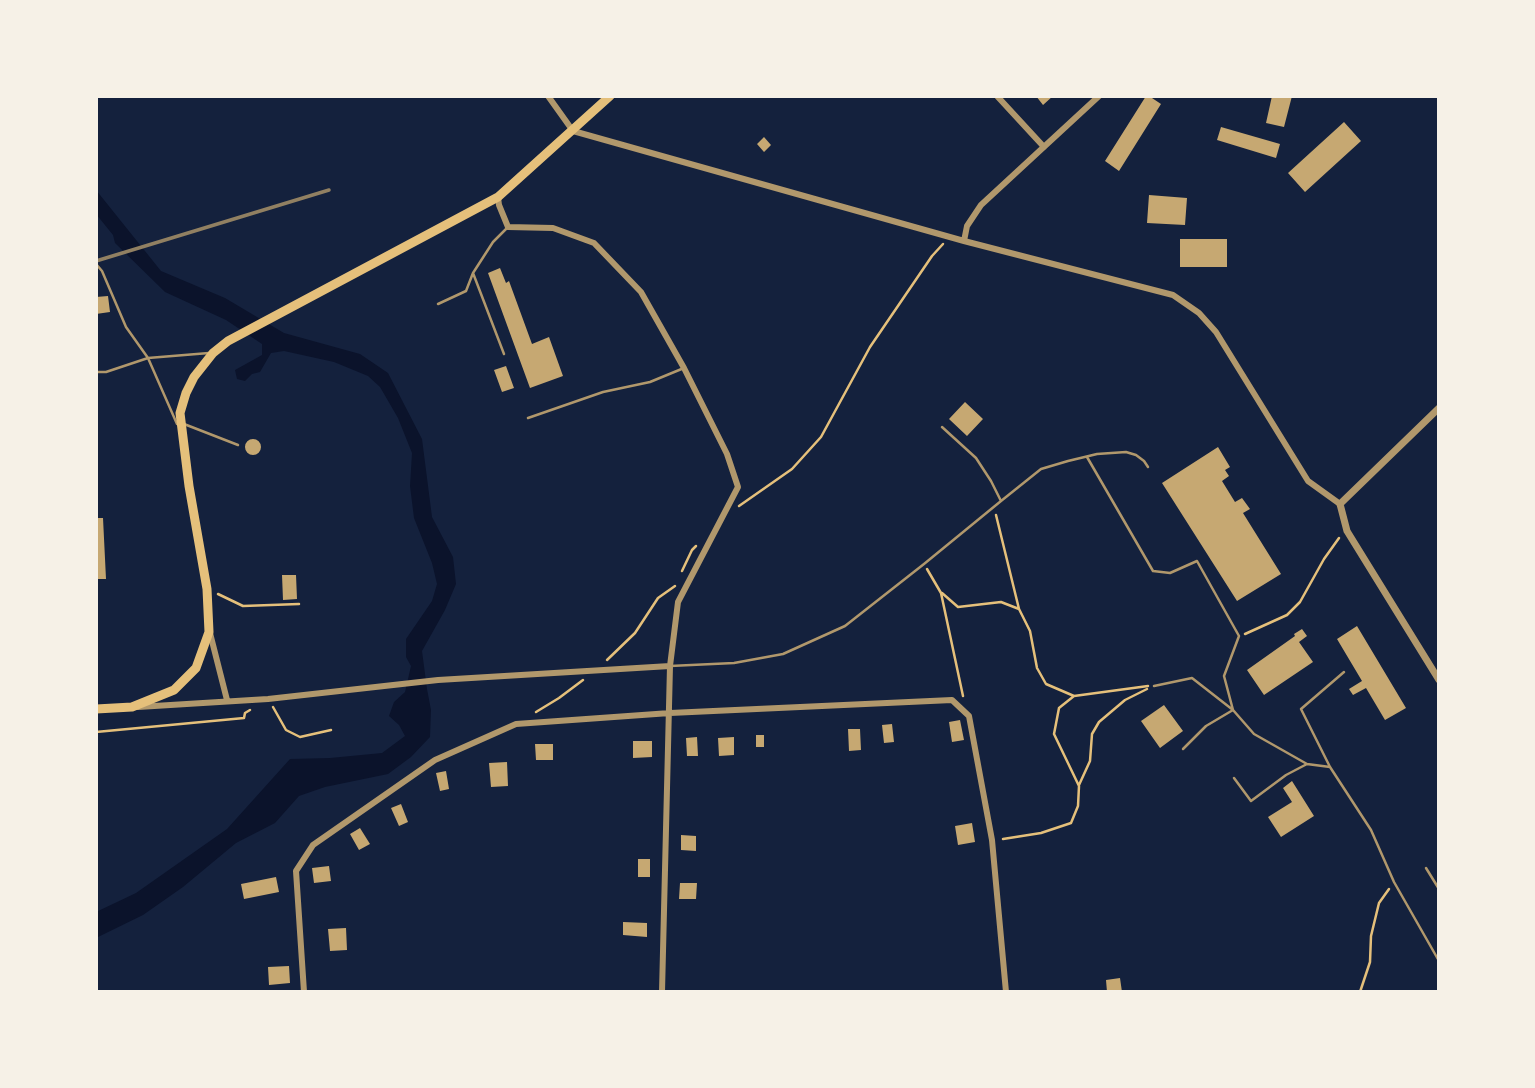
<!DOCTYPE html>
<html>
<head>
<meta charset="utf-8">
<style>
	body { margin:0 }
	#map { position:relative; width:1535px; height:1088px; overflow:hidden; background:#14213d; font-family:"Fira Sans",sans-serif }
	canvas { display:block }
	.frame { position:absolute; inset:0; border:98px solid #f6f1e7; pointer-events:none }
</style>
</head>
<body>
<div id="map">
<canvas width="1535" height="1088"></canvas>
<div class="frame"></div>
</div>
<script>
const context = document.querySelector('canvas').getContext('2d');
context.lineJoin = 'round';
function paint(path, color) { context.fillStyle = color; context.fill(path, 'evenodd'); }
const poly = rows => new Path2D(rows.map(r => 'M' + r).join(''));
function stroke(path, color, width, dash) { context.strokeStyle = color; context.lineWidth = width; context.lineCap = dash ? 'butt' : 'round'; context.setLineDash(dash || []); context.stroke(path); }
paint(poly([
	[96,190,161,271,225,298,284,333,360,354,388,373,422,439,432,517,453,557,456,584,445,610,422,651,427,689,431,710,430,737,411,757,388,774,325,787,299,796,275,823,236,843,183,887,143,915,96,938,96,912,136,893,227,829,290,759,330,758,382,753,405,736,399,725,389,716,394,702,405,692,411,666,406,657,406,639,432,601,437,584,432,563,414,518,410,486,412,453,398,418,380,387,368,376,334,362,284,351,271,353,260,372,252,374,245,381,237,379,235,370,262,355,262,344,226,320,165,292,115,243,113,235,96,214]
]), '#0b132b');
paint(poly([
	[1036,96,1053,96,1043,105],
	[1146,96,1149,96,1161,104,1119,171,1105,161],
	[1272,96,1292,96,1284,127,1266,123],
	[1344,122,1361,141,1305,192,1288,173],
	[1221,127,1280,144,1276,158,1217,140],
	[764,137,771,145,764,152,757,144],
	[1149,195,1187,198,1185,225,1147,223],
	[1180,239,1227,239,1227,267,1180,267],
	[500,268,506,283,509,281,532,344,549,337,563,376,530,388,488,273],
	[108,296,110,312,96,314,96,297],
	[506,366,514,388,502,392,494,370],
	[965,402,983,419,967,436,949,419],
	'245 447a8 8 0 1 1 16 0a8 8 0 1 1-16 0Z',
	[1218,447,1230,467,1225,470,1229,476,1222,481,1235,502,1242,498,1250,509,1243,513,1281,574,1237,601,1162,483],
	[96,518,103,518,106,579,96,579],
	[282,575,296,575,297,599,283,600],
	[1357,626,1406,708,1385,720,1366,688,1353,695,1349,689,1362,681,1337,639],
	[1302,629,1307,636,1299,642,1313,662,1264,695,1247,670,1295,636,1294,634],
	[1164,705,1183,731,1160,748,1141,721],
	[960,720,964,740,952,742,949,722],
	[892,724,894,742,884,743,882,725],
	[848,729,860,729,861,750,849,751],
	[756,735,764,735,764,747,756,747],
	[697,737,698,756,687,756,686,738],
	[734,737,734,755,719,756,718,738],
	[633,741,652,741,652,757,633,758],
	[535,744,553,744,553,760,536,760],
	[507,762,508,786,491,787,489,763],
	[446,771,449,789,440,791,436,773],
	[1292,781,1314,816,1281,837,1268,817,1292,802,1283,788],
	[401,804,408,822,399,826,391,808],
	[972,823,975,842,958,845,955,826],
	[360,828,370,844,359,850,350,834],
	[681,835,696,836,696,851,681,850],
	[638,859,650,859,650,877,638,877],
	[329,866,331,881,314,883,312,868],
	[276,877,279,892,244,899,241,884],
	[680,883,697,883,696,899,679,899],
	[623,922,647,923,647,937,623,935],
	[346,928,347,950,330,951,328,929],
	[289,966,290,983,269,985,268,967],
	[1120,978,1122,992,1107,992,1106,980]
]), '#c6a872');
stroke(poly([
	[739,506,792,469,821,437,870,347,932,256,943,244],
	[996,515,1019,609,1030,631,1037,668,1046,684,1074,696],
	[927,569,941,593,963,696],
	[682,571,692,550,696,546],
	[942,593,958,607,1001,602,1019,609],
	[218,594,243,606,299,604],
	[1245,634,1287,615,1300,602,1324,559,1339,538],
	[607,660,635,633,658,598,675,586],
	[273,707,286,730,300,737,331,730],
	[536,712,559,698,583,680],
	[96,732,244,718,245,713,250,710],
	[1079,785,1090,761,1092,734,1099,722,1125,700,1147,689],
	[1003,839,1041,833,1071,823,1078,806,1079,786,1054,734,1059,708,1074,696,1148,686],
	[1360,992,1370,962,1371,936,1379,903,1389,889]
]), '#e5c07b', 2.5);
stroke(poly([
	[96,264,102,271,126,327,148,358,209,353],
	[438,304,466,291,473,273],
	[504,354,473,273,493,242,508,227],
	[96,372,106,372,148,358,177,424],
	[528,418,603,392,650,382,684,368],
	[184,424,238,445],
	[942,427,976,458,991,481,1001,501,1041,469,1068,461,1097,454,1126,452,1136,455,1144,461,1148,467],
	[1087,457,1153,571,1170,573,1197,561,1239,636,1224,676,1233,710,1192,678,1154,686],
	[670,666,734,663,783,654,845,626,924,564,1001,501],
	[1344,672,1301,709,1330,767,1371,830,1394,882,1439,961],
	[1183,749,1206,726,1233,710,1254,734,1307,764],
	[1234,778,1251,801,1286,775,1307,764,1330,767],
	[1426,868,1439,889]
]), '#b1986c', 2.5);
stroke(poly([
	[548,96,573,131,964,241,1173,295,1199,313,1216,332,1308,481,1340,504],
	[997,96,1044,147],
	[498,197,499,205,508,227,553,228,594,243,641,292,684,368,727,454,738,487,678,602,670,666,662,992],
	[964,241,967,226,981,205,1099,96],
	[210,633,227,700],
	[138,707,268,699,438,680,670,666],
	[304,992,296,871,313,845,435,760,516,724,670,713,952,700,969,716,992,840,1006,992]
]), '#b1986c', 6);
stroke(poly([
	[1439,408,1340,504,1347,531,1439,680]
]), '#b1986c', 7);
stroke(poly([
	[96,709,132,707,174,690,196,668,209,632,207,589,189,486,180,413,186,393,194,377,213,353,228,341,498,197,610,96]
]), '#e5c07b', 9);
stroke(poly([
	[96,261,329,190]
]), '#918062', 3.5);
</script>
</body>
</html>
